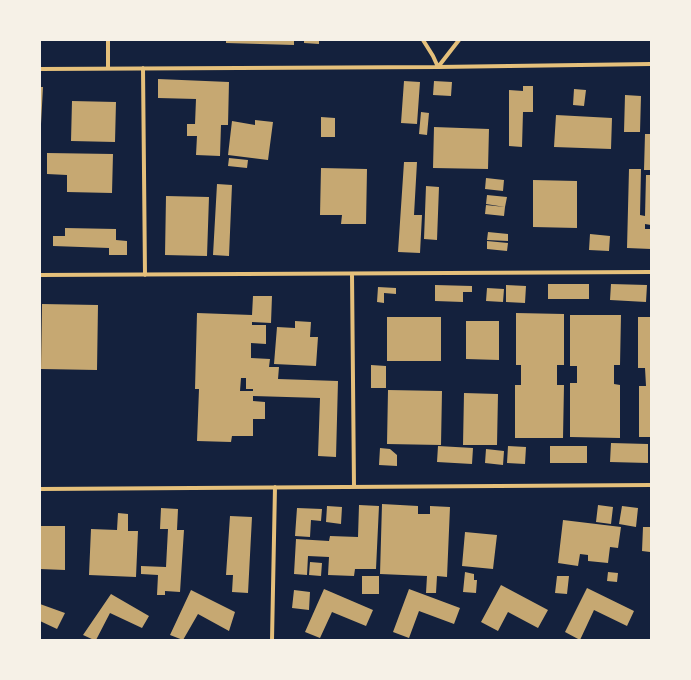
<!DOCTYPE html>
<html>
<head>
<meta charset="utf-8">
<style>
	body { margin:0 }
	#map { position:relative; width:691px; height:680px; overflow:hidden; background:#14213d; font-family:Poppins,sans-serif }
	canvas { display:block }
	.frame { position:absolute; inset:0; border:41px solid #f6f1e7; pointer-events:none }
</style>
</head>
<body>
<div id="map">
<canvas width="691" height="680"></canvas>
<div class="frame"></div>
</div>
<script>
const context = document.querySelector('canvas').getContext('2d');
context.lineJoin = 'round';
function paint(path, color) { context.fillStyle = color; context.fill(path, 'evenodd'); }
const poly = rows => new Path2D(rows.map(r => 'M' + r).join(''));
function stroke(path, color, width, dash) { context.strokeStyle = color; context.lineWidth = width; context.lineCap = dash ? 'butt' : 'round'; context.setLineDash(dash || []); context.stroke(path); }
paint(poly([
	[226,40,294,40,294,45,226,43],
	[304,40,319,40,319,44,304,43],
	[158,79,229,82,228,125,221,125,220,156,196,155,197,136,187,136,187,124,195,124,196,99,158,98],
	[404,81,420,82,417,124,401,123],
	[434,81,452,82,451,96,433,95],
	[523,86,533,86,533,112,523,112,522,147,509,146,509,90,523,91],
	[40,87,43,87,41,124,40,124],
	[574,89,586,90,584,106,573,105],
	[625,95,641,96,640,132,624,132],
	[72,101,116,102,115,142,71,141],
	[421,112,429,113,427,135,419,134],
	[556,115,612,118,611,149,554,147],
	[321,117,335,118,335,137,321,137],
	[255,120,273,122,268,160,228,155,232,121,255,125],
	[434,127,489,129,488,169,433,168],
	[645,134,651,134,651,170,644,170],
	[47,153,113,154,112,193,67,192,67,175,47,174],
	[229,158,248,160,247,168,228,166],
	[404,162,417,162,414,215,422,215,420,253,398,252],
	[321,168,367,169,366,224,341,224,342,215,320,215],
	[629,169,641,169,640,215,645,216,646,175,651,175,651,225,645,224,645,229,651,229,651,249,627,248],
	[486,178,504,180,503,191,485,189],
	[533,180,577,181,577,228,533,227],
	[217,184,232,185,229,256,213,255],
	[426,186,439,187,437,240,424,239],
	[487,195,507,197,505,207,486,204],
	[166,196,209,197,207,256,165,255],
	[486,205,505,207,504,216,485,214],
	[65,228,116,229,116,240,127,241,127,255,109,255,109,248,53,246,53,236,65,236],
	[488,232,508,234,508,241,487,240],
	[590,234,610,236,609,251,589,250],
	[487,241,508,243,507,251,487,249],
	[548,284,589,284,589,299,548,299],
	[611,284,647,285,646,302,610,300],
	[435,285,472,286,472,292,463,292,463,302,435,301],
	[506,285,526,286,525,303,506,302],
	[378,287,396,288,396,294,384,293,384,303,377,302],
	[487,288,504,289,503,302,486,301],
	[253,296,272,296,271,323,252,322,252,325,266,325,266,344,251,343,251,358,270,359,269,367,279,367,278,379,338,381,336,457,318,456,320,398,253,396,253,401,265,402,265,419,253,419,253,436,232,436,231,442,197,441,199,389,195,389,197,313,252,315],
	[241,378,246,378,246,389,253,389,253,391,240,391],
	[42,304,98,305,97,370,41,369],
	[516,313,564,314,564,365,557,365,557,385,564,385,563,438,515,438,515,385,521,385,521,365,516,365],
	[570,315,621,315,620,365,614,365,614,384,620,385,620,438,570,437,570,383,577,383,577,366,570,366],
	[387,317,441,317,441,361,387,361],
	[638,317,651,317,651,437,639,437,639,386,646,386,645,368,638,368],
	[295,321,311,322,310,337,318,337,316,366,274,364,277,327,295,328],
	[466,321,499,321,499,360,466,359],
	[371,365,386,366,386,388,371,388],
	[388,390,442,391,441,445,387,444],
	[464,393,498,394,497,445,463,445],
	[611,443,648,444,648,463,610,462],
	[438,446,473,448,472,464,437,462],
	[508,446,526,447,525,464,507,463],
	[550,446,587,446,587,463,550,463],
	[380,448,390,449,397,455,397,466,379,465],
	[486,449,504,451,503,465,485,463],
	[382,504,418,506,418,514,430,514,430,506,450,507,447,577,437,576,436,593,426,593,427,576,380,574],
	[359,505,379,506,376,569,355,569,354,576,328,575,329,557,308,556,307,575,294,574,296,539,329,541,330,536,358,537],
	[598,505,613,507,611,524,596,522],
	[327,506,342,507,341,524,326,522],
	[622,506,638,508,636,527,619,524],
	[161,508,178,509,177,530,184,530,180,592,165,591,165,595,157,595,158,575,141,574,141,566,166,567,168,529,160,529],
	[297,508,322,509,321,521,311,520,310,537,295,536],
	[118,513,128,514,128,531,138,531,136,577,89,575,91,529,117,530],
	[230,516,252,517,248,593,232,592,233,575,226,575],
	[563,520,621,527,618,548,610,547,608,563,588,561,588,555,580,554,578,566,558,563],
	[40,526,65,526,65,570,40,569],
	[643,527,651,527,650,552,642,551],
	[465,532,497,535,493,569,462,566],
	[310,562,322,563,321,576,309,575],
	[465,572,474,574,474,580,477,580,476,593,463,592],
	[608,572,618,573,617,582,607,581],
	[362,576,379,576,379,594,362,594],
	[557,576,569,576,567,594,555,593],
	[501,585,548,610,538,628,508,612,498,631,481,622],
	[587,588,634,611,627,626,594,610,580,640,565,632],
	[324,589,373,610,366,626,332,612,320,638,305,632],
	[409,589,460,608,454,624,419,611,409,638,393,632],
	[191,590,235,612,229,631,198,614,183,640,170,635],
	[294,590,310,592,309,610,292,608],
	[111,594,149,616,142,628,110,613,96,640,94,640,83,635],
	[40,604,65,613,57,629,40,621]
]), '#c6a872');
stroke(poly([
	[108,40,108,68],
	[423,40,433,56,438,67,459,40],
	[143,68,145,275],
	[40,69,438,67,651,64],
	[352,274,354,487],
	[40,275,651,272],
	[40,489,651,485],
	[272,640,275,487]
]), '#e5c07b', 4);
</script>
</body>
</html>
